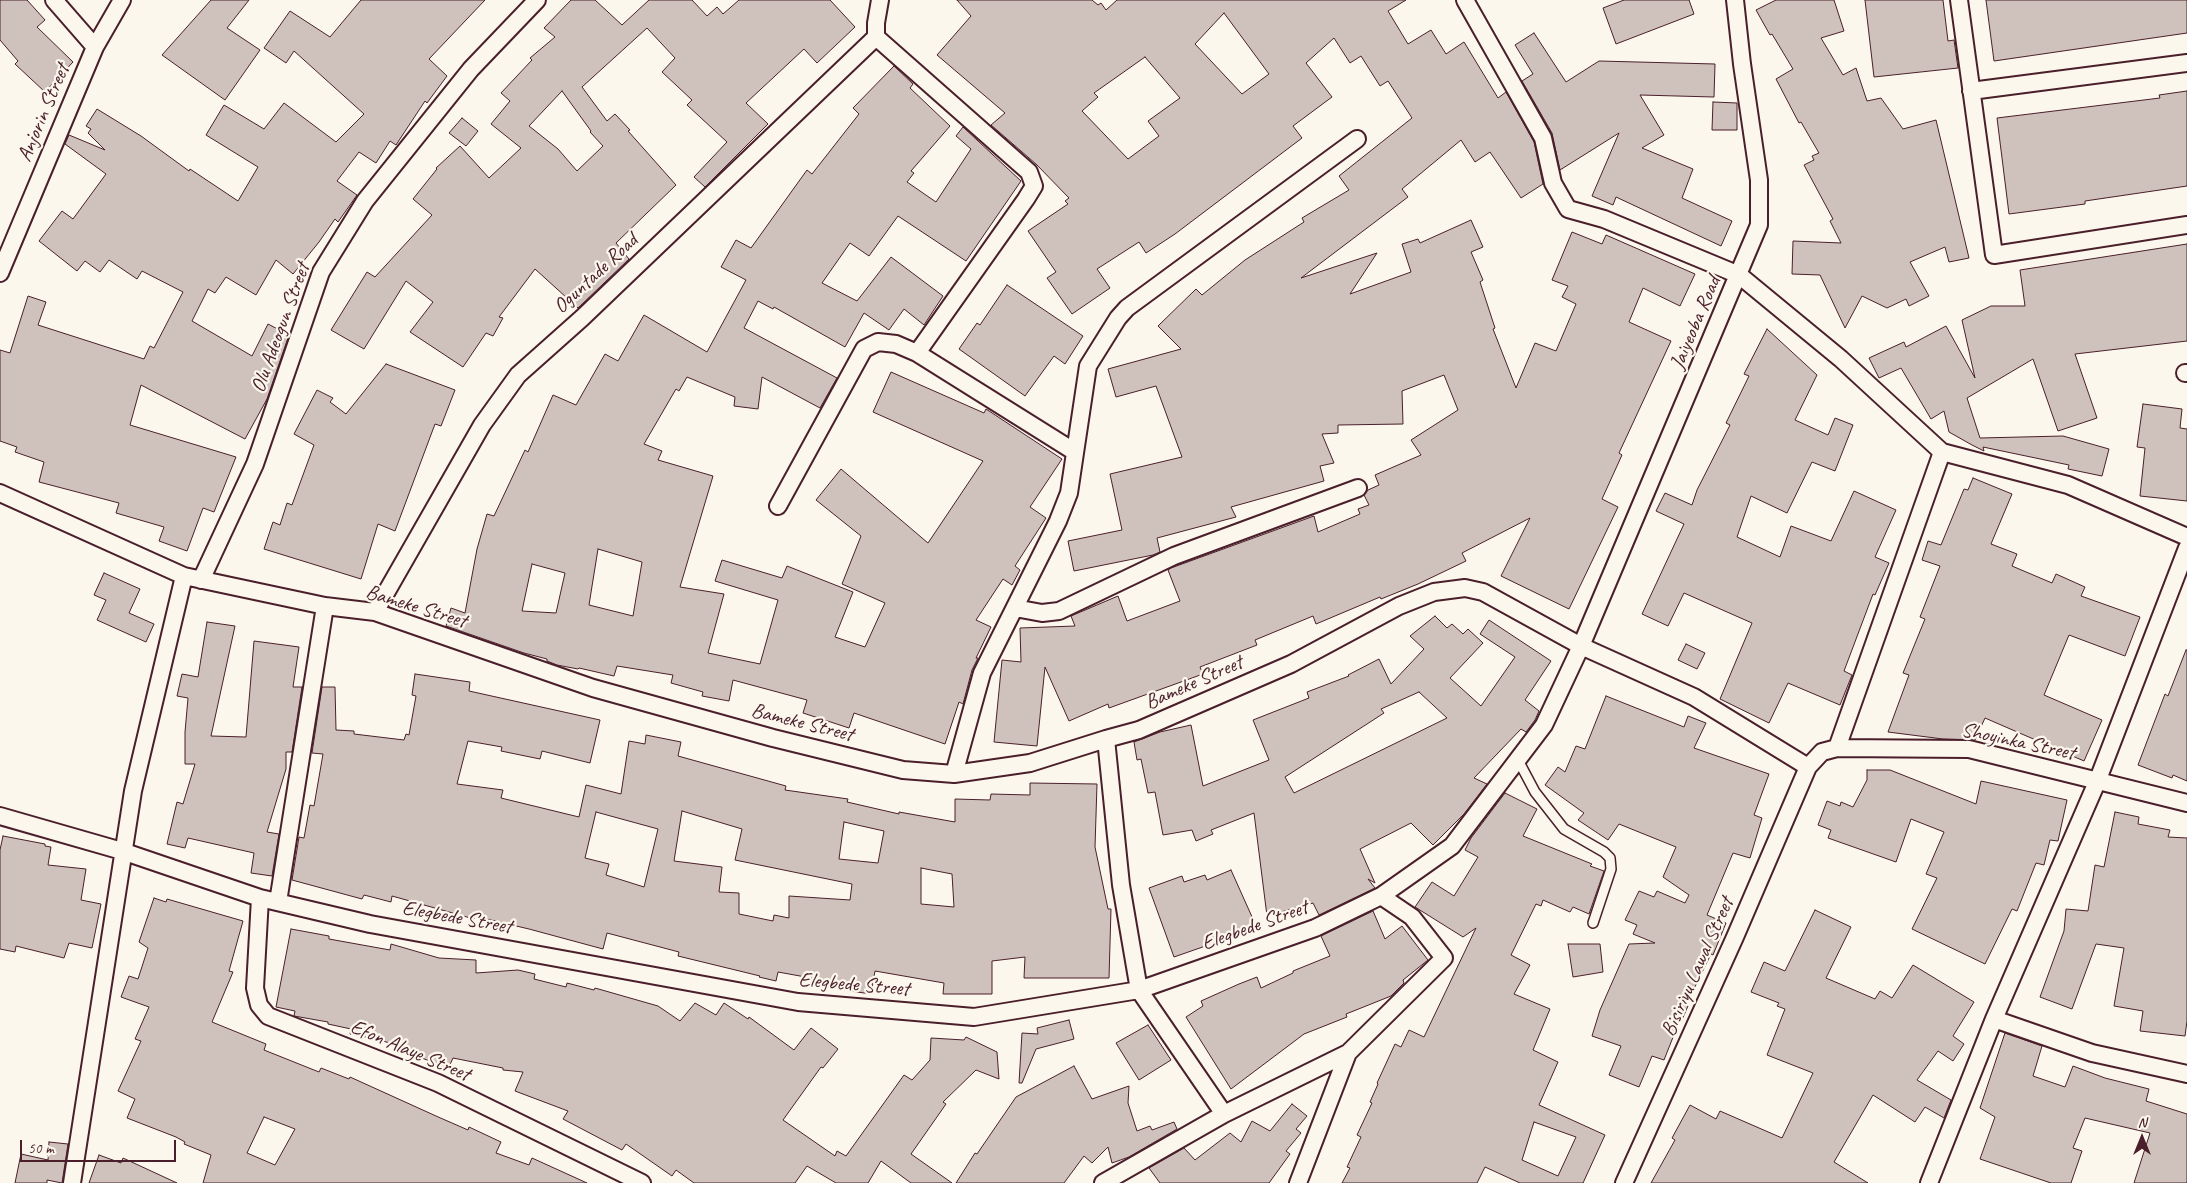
<!DOCTYPE html>
<html>
<head>
<meta charset="utf-8">
<style>
	body { margin:0 }
	#map { position:relative; width:2187px; height:1183px; overflow:hidden; background:#fbf7ec; font-family:Caveat,sans-serif }
	canvas { display:block }
	.north { position:absolute; left:2117px; top:1113px; width:50px; height:50px; -webkit-text-stroke:4px #fbf7ec; paint-order:stroke; rotate:0deg; font-size:14px; font-weight:700; line-height:20px; text-align:center; color:#4a1f2b }
	.north::after { content:''; display:block; margin:auto; width:18px; height:22px; background:#4a1f2b; clip-path:polygon(50% 0,100% 100%,50% 72%,0 100%) }
	.scale { position:absolute; left:20px; top:1140px; width:156px; height:22px; box-sizing:border-box; border:2px solid #4a1f2b; border-top:0; padding-left:6px; font-size:15px; line-height:18px; white-space:nowrap; color:#4a1f2b; -webkit-text-stroke:4px #fbf7ec; paint-order:stroke }
</style>
</head>
<body>
<div id="map">
<canvas width="2187" height="1183"></canvas>
<div class="north">N</div>
<div class="scale">50 m</div>
</div>
<script>
const context = document.querySelector('canvas').getContext('2d');
context.lineJoin = 'round';
function paint(path, color) { context.fillStyle = color; context.fill(path, 'evenodd'); }
const poly = rows => new Path2D(rows.map(r => 'M' + r).join(''));
function stroke(path, color, width, dash) { context.strokeStyle = color; context.lineWidth = width; context.lineCap = dash ? 'butt' : 'round'; context.setLineDash(dash || []); context.stroke(path); }
function write(font, color, halo, rows, align = 'center') {
  context.font = font + ' Caveat,sans-serif'; context.lineWidth = 4.5; context.setLineDash([]); context.textBaseline = 'middle'; context.strokeStyle = halo; context.fillStyle = color; for (const [text, x, y, turn = 0] of rows) {
    context.save(); context.translate(x, y); context.rotate((+turn || 0) * Math.PI / 180); context.textAlign = isNaN(turn) ? turn : align; if (halo) context.strokeText(text, 0, 0); context.fillText(text, 0, 0); context.restore();
  }
}
const building = poly([
	[0,0,27,0,45,20,37,27,73,62,45,92,15,64,18,61,0,40,0,0],
	[211,0,249,0,227,28,260,50,225,100,162,55,211,0],
	[361,0,485,0,429,59,447,76,427,103,425,101,396,145,390,141,376,163,359,152,337,181,357,195,338,222,335,219,319,242,293,274,276,260,256,295,226,277,215,293,208,289,192,321,252,356,268,324,289,335,267,399,245,439,141,385,130,425,236,457,214,512,203,508,187,551,159,541,164,527,116,513,119,503,39,482,44,462,15,452,17,447,0,441,0,350,10,353,28,296,46,302,38,325,144,359,150,346,154,348,183,292,142,271,137,279,109,260,100,272,85,261,77,271,39,241,62,211,73,219,106,174,65,144,69,135,105,150,88,133,91,129,86,126,97,109,141,136,189,171,190,169,238,201,258,167,206,135,224,105,264,129,284,103,336,142,364,114,294,51,286,63,264,48,290,11,330,37,361,0],
	[571,0,595,0,622,25,649,0,692,0,707,16,717,7,723,14,739,0,830,0,855,27,817,63,804,49,746,103,768,124,705,187,694,177,727,142,687,105,692,100,662,72,675,58,647,28,582,87,607,121,615,114,630,130,628,131,676,185,616,243,629,259,578,308,535,269,499,317,503,318,493,336,486,333,463,367,410,332,433,302,406,281,364,349,331,330,367,272,375,277,432,215,413,199,437,169,436,168,460,146,489,178,521,148,491,124,510,101,501,93,532,60,530,58,555,37,544,28,571,0],
	[562,91,591,131,590,132,603,146,577,171,558,149,529,126,562,91],
	[957,0,1092,0,1098,5,1101,3,1106,10,1117,0,1406,0,1388,11,1408,44,1431,30,1446,54,1464,42,1498,98,1506,92,1534,142,1543,184,1521,198,1490,152,1475,162,1461,140,1402,189,1408,197,1301,278,1377,253,1350,294,1411,272,1402,244,1418,239,1420,243,1471,220,1483,247,1471,252,1483,280,1480,282,1495,328,1493,329,1516,388,1535,343,1556,351,1576,304,1562,297,1568,286,1552,280,1572,232,1602,244,1606,235,1695,274,1680,306,1643,288,1629,322,1671,341,1619,453,1622,455,1602,499,1618,507,1569,609,1501,576,1530,518,1462,553,1466,561,1418,584,1381,599,1380,597,1316,624,1313,616,1255,640,1257,645,1200,667,1203,674,1109,708,1108,704,1069,721,1045,667,1037,746,994,742,1002,660,1021,662,1020,628,1075,626,1071,616,1118,596,1127,621,1180,601,1168,570,1171,568,1314,516,1318,532,1360,514,1358,509,1369,505,1364,495,1368,490,1379,485,1375,475,1421,455,1411,440,1458,410,1444,375,1402,391,1403,424,1338,425,1338,433,1322,434,1334,463,1320,466,1324,481,1231,507,1236,517,1157,538,1160,552,1153,555,1074,571,1068,541,1122,530,1110,474,1182,457,1156,386,1116,397,1108,369,1181,349,1158,326,1196,289,1202,295,1245,260,1304,222,1302,218,1349,190,1339,176,1412,118,1388,81,1380,86,1361,56,1350,63,1334,38,1306,63,1332,97,1293,126,1302,138,1175,234,1146,253,1139,242,1097,269,1110,288,1072,314,1047,278,1056,272,1028,231,1068,204,1065,201,1069,198,1036,164,991,125,1005,113,937,55,971,16,957,0],
	[1224,13,1269,74,1242,94,1195,44,1224,13],
	[1145,57,1180,98,1148,121,1159,136,1128,159,1082,111,1098,97,1094,93,1145,57],
	[1624,0,1689,0,1694,14,1616,44,1603,8,1624,0],
	[1776,0,1834,0,1844,31,1821,38,1843,75,1856,68,1867,101,1881,98,1903,129,1936,120,1969,258,1949,262,1945,247,1910,262,1929,296,1909,306,1906,299,1887,308,1862,296,1845,328,1820,275,1792,274,1793,241,1841,243,1830,221,1833,219,1804,165,1814,160,1812,156,1819,153,1801,122,1799,123,1776,79,1793,69,1772,34,1770,35,1756,10,1776,0],
	[1865,0,1943,0,1948,41,1954,40,1958,68,1874,77,1865,0],
	[1986,0,2187,0,2187,33,1994,61,1986,0],
	[1534,33,1566,82,1599,61,1715,64,1714,97,1640,95,1664,135,1642,148,1693,169,1682,198,1732,221,1721,246,1616,197,1613,205,1592,196,1619,133,1560,170,1552,133,1522,81,1533,74,1515,45,1534,33],
	[894,66,913,84,910,88,950,126,911,171,914,173,907,182,936,202,971,149,956,136,963,127,1021,181,966,261,898,216,869,256,850,243,822,283,857,301,891,257,943,296,924,325,904,309,889,330,864,313,845,347,774,307,773,309,758,301,744,328,837,378,820,408,762,377,758,409,734,406,735,397,687,377,679,391,676,389,644,444,662,451,658,460,713,476,680,587,724,594,708,653,760,664,778,600,715,581,722,560,782,578,787,566,853,592,835,637,865,647,885,603,842,584,861,536,816,500,841,469,928,543,983,461,873,412,891,372,984,413,986,409,1062,459,1030,507,1046,518,1015,566,1020,570,1012,585,1003,579,976,620,991,627,976,658,978,658,972,670,963,704,959,702,945,744,854,713,849,728,803,713,807,700,733,680,729,701,702,696,703,692,671,683,673,675,617,666,614,676,579,668,578,669,557,665,547,661,547,659,524,653,446,626,451,608,465,613,477,549,487,514,494,516,525,450,528,452,553,395,576,405,605,354,618,361,644,315,707,352,746,280,721,267,736,240,751,248,807,170,812,174,859,114,853,108,894,66],
	[598,549,642,562,633,616,589,605,598,549],
	[532,564,565,573,556,613,522,611,532,564],
	[2187,91,2187,186,2085,201,2085,204,2009,214,1997,118,2160,98,2159,95,2187,91],
	[1713,102,1737,103,1737,130,1712,130,1713,102],
	[462,118,478,131,466,146,449,133,462,118],
	[2187,244,2187,341,2075,354,2097,418,2058,431,2033,359,1967,398,1980,438,2063,436,2109,449,2102,476,2068,469,2069,465,1983,447,1984,451,1972,445,1949,432,1944,411,1931,419,1901,368,1879,378,1869,358,1904,342,1906,347,1946,326,1975,378,1962,320,1991,306,2025,306,2020,270,2187,244],
	[1007,285,1083,336,1065,364,1054,356,1025,396,959,349,977,323,980,325,1007,285],
	[1767,329,1817,375,1795,420,1828,435,1835,418,1853,425,1835,471,1812,462,1787,513,1751,496,1737,537,1780,557,1791,526,1831,541,1854,491,1896,510,1875,557,1889,563,1875,595,1873,594,1844,671,1852,675,1840,705,1788,683,1769,723,1720,699,1752,623,1684,593,1668,626,1642,614,1684,524,1656,511,1665,493,1692,505,1697,490,1730,425,1726,423,1749,376,1744,374,1767,329],
	[386,364,455,390,441,426,435,424,395,531,378,524,361,579,264,549,273,522,280,525,287,503,292,505,314,445,294,434,317,390,333,398,330,402,346,414,386,364],
	[2143,404,2182,409,2180,428,2187,429,2187,501,2140,496,2145,448,2137,447,2143,404],
	[1973,478,2012,494,1991,544,2017,554,2012,566,2052,583,2056,574,2085,587,2081,596,2140,617,2125,656,2069,635,2044,695,2102,720,2084,761,1985,718,1975,740,1943,739,1888,732,1909,675,1903,673,1925,619,1920,617,1940,566,1922,560,1928,541,1941,545,1964,489,1968,490,1973,478],
	[104,573,140,589,129,613,154,624,146,642,97,620,106,600,94,595,104,573],
	[1435,616,1447,628,1452,624,1463,634,1468,629,1483,643,1450,678,1481,706,1515,657,1480,634,1489,620,1551,661,1525,700,1539,711,1535,720,1526,732,1521,729,1474,778,1487,784,1464,814,1433,845,1411,823,1360,849,1375,883,1368,879,1375,888,1319,915,1313,903,1267,916,1254,813,1211,830,1213,834,1196,841,1192,830,1163,835,1155,792,1148,793,1141,759,1137,760,1134,742,1160,732,1191,725,1203,786,1269,760,1253,720,1309,698,1307,692,1349,676,1348,675,1379,659,1391,684,1424,649,1410,636,1435,616],
	[1419,692,1447,718,1294,793,1285,777,1384,713,1381,709,1419,692],
	[207,622,235,626,211,736,246,737,254,641,299,647,293,687,302,687,292,752,286,752,286,769,267,832,279,834,272,876,251,873,254,853,188,838,185,848,167,844,177,802,183,804,195,764,185,764,185,732,188,698,177,696,182,674,198,677,207,622],
	[1686,644,1705,653,1697,669,1678,660,1686,644],
	[2186,650,2187,650,2187,781,2173,775,2172,778,2138,765,2165,694,2168,696,2186,650],
	[415,674,470,682,469,691,600,720,590,763,542,751,540,759,501,751,502,747,468,741,457,784,503,790,501,798,579,817,586,785,621,794,629,741,645,744,646,735,681,742,678,756,786,786,785,790,848,799,847,802,899,814,899,812,955,822,955,799,990,800,991,794,1030,795,1030,783,1097,784,1095,847,1108,909,1111,909,1109,978,1024,978,1025,957,992,961,992,994,943,994,944,983,875,971,871,994,844,990,844,984,778,972,776,981,759,977,760,976,678,956,679,952,607,933,603,949,529,929,474,916,474,919,392,896,391,902,364,895,362,899,292,880,299,837,304,838,310,805,314,806,323,754,312,753,322,687,335,687,336,730,354,731,354,734,404,740,406,734,409,735,416,696,412,695,415,674],
	[682,811,742,829,735,860,852,884,850,900,789,896,789,918,774,915,773,921,739,914,739,893,719,892,722,867,674,861,682,811],
	[596,812,658,829,644,887,606,875,609,864,585,858,596,812],
	[844,822,884,831,878,863,839,859,844,822],
	[921,868,952,874,954,907,921,904,921,868],
	[1606,696,1684,727,1688,716,1706,723,1694,748,1769,774,1754,815,1762,818,1750,858,1733,853,1707,915,1726,923,1713,955,1711,954,1686,1005,1688,1006,1681,1022,1679,1022,1664,1060,1652,1056,1639,1087,1609,1075,1621,1046,1592,1036,1600,1010,1629,944,1655,943,1633,934,1637,925,1625,920,1639,891,1654,897,1657,891,1685,903,1689,895,1663,877,1676,847,1619,824,1608,840,1578,820,1584,813,1545,785,1558,767,1565,772,1576,746,1585,749,1606,696],
	[1867,770,1890,770,1976,804,1981,781,2067,800,2058,841,2050,840,2044,865,2036,863,2017,911,2012,909,1985,964,1912,929,1937,878,1926,874,1944,832,1911,819,1896,862,1828,838,1831,830,1818,825,1827,801,1840,806,1841,802,1853,807,1867,780,1867,770],
	[1505,793,1537,809,1523,836,1592,864,1590,866,1604,871,1589,914,1573,907,1570,912,1543,900,1541,906,1536,904,1511,955,1530,965,1514,994,1550,1009,1533,1050,1558,1062,1539,1105,1605,1135,1583,1183,1520,1183,1485,1167,1477,1183,1342,1183,1350,1168,1347,1167,1361,1137,1357,1135,1372,1103,1370,1102,1378,1084,1377,1083,1395,1044,1401,1047,1409,1030,1424,1037,1476,928,1463,937,1415,907,1432,882,1454,896,1478,857,1465,850,1471,838,1505,793],
	[1534,1122,1576,1137,1558,1176,1522,1160,1534,1122],
	[2115,812,2139,817,2138,824,2170,830,2168,837,2187,838,2187,1021,2185,1036,2140,1031,2143,1011,2114,1006,2124,948,2096,944,2072,1009,2040,997,2064,931,2066,909,2088,911,2095,865,2104,867,2115,812],
	[3,836,45,844,45,846,51,847,48,865,86,869,81,900,101,904,92,948,69,943,64,958,16,946,15,952,0,949,0,850,3,836],
	[1231,870,1257,928,1174,957,1149,888,1182,876,1184,882,1205,875,1207,880,1231,870],
	[154,898,166,902,167,899,243,921,229,971,233,972,212,1022,266,1044,264,1050,319,1072,321,1068,349,1079,350,1077,436,1116,468,1130,469,1127,501,1142,496,1153,529,1165,532,1158,587,1183,203,1183,211,1155,184,1144,185,1142,176,1137,127,1118,135,1099,118,1091,141,1041,135,1039,149,1007,121,997,129,976,138,979,148,948,139,942,154,898],
	[264,1117,295,1129,275,1165,247,1153,264,1117],
	[1815,910,1851,927,1826,978,1875,999,1880,991,1892,998,1913,965,1974,1002,1953,1036,1964,1044,1953,1061,1938,1051,1917,1080,1951,1100,1944,1118,1925,1107,1915,1122,1873,1095,1834,1162,1868,1183,1651,1183,1675,1140,1672,1138,1690,1105,1716,1119,1720,1111,1782,1138,1813,1073,1767,1055,1785,1009,1777,1006,1779,1003,1751,992,1764,962,1785,971,1815,910],
	[1373,911,1385,939,1402,926,1428,960,1403,980,1404,983,1391,996,1346,1014,1347,1017,1304,1034,1231,1089,1186,1017,1203,1006,1201,1001,1239,984,1257,977,1261,988,1293,973,1293,971,1330,956,1321,936,1373,911],
	[291,929,329,936,329,939,390,950,391,944,439,958,476,960,476,973,518,970,535,974,534,979,566,987,567,983,594,990,595,988,658,1006,680,1021,695,1003,716,1015,724,1003,748,1019,749,1017,794,1050,811,1028,838,1049,823,1068,821,1067,783,1120,835,1156,837,1151,846,1156,904,1075,912,1080,930,1060,931,1038,964,1040,966,1037,997,1052,999,1079,976,1070,943,1102,946,1104,911,1154,952,1183,911,1183,881,1161,868,1183,836,1183,807,1166,795,1183,694,1183,676,1170,672,1176,626,1144,622,1150,563,1119,568,1111,515,1091,523,1072,503,1070,503,1068,453,1058,448,1069,415,1055,417,1051,376,1039,350,1034,351,1029,328,1024,328,1022,294,1016,295,1011,276,1007,291,929],
	[1568,944,1600,944,1603,972,1573,977,1568,944],
	[1069,1020,1074,1039,1036,1049,1022,1083,1019,1083,1022,1033,1038,1034,1037,1028,1069,1020],
	[1148,1025,1171,1060,1139,1080,1116,1043,1148,1025],
	[2005,1033,2042,1046,2033,1076,2065,1087,2073,1066,2105,1078,2149,1089,2146,1101,2187,1114,2187,1183,2134,1183,2150,1133,2085,1118,2073,1148,2082,1151,2071,1183,2051,1183,1980,1159,1995,1117,1980,1108,2005,1033],
	[1074,1066,1092,1099,1129,1086,1128,1103,1137,1131,1150,1126,1152,1130,1174,1122,1177,1129,1129,1157,1112,1163,1108,1147,1092,1163,1084,1156,1064,1183,956,1183,975,1153,977,1154,1016,1097,1074,1066],
	[1292,1104,1307,1116,1296,1129,1301,1133,1286,1151,1290,1154,1269,1183,1160,1183,1149,1168,1184,1148,1195,1160,1230,1133,1241,1142,1252,1121,1270,1131,1292,1104],
	[49,1142,68,1144,62,1183,47,1180,47,1183,15,1183,21,1154,48,1160,49,1142],
	[99,1155,121,1163,123,1158,177,1183,89,1183,99,1155]
]);
paint(building, '#cfc2bc');
stroke(building, '#4a1f2b', 1);
const service = poly([
	[1518,760,1535,792,1564,829,1604,852,1610,858,1611,869,1593,923]
]);
const minor = poly([
	[54,0,95,47],
	[1465,0,1543,138,1553,183,1568,209,1604,219,1739,275,1841,359,1942,452,2068,485,2187,537],
	[1959,0,1994,255,2187,225],
	[876,37,1029,172,1034,186,1026,199,917,353],
	[1971,91,2187,63],
	[0,273,95,47,122,0],
	[2185,373,2187,373],
	[0,493,184,576,325,606,375,612,593,688,773,738,903,770,954,774,1030,763,1106,739,1139,730,1291,664,1399,606,1434,592,1465,588,1483,592,1581,646,1694,697,1808,767,1822,752,1837,748,1969,749,2187,803],
	[778,506,864,349,878,342,896,344,917,353,1075,452],
	[201,580,255,464,321,272,365,201,471,69,537,0],
	[1015,608,1042,613,1059,611,1174,556,1358,488],
	[375,612,482,425,518,375,582,318,876,37,876,23,880,0],
	[1106,739,1121,885,1139,990,1224,1114],
	[1837,748,1942,452],
	[954,774,982,673,1058,521,1069,493,1088,366,1118,318,1127,308,1357,139],
	[0,816,122,851,260,898,370,924,798,1002,974,1017,1139,990,1315,928,1381,896,1452,846,1544,725,1581,646,1759,225,1759,180,1742,64,1735,0],
	[260,898,255,988,259,1005,268,1016,438,1083,642,1183],
	[278,902,325,606],
	[1994,1019,2092,1053,2187,1074],
	[72,1183,133,791,184,576],
	[1103,1183,1224,1114,1348,1053,1444,958,1412,917,1381,896],
	[1298,1183,1348,1053],
	[1624,1183,1735,937,1808,767],
	[1929,1183,1994,1019,2097,782,2187,548]
]);
stroke(service, '#4a1f2b', 12);
stroke(minor, '#4a1f2b', 20);
stroke(service, '#fbf7ec', 9);
stroke(minor, '#fbf7ec', 16);
write('21px', '#4a1f2b', '#fbf7ec', [
	["Anjorin Street",44,113,-67],
	["Oguntade Road",596,274,-43],
	["Jaiyeoba Road",1696,323,-67],
	["Olu Adeogun Street",281,328,-70],
	["Bameke Street",416,607,17],
	["Bameke Street",1194,683,-24],
	["Bameke Street",802,723,14],
	["Shoyinka Street",2018,742,12],
	["Elegbede Street",457,918,10],
	["Elegbede Street",1255,926,-20],
	["Bisiriyu Lawal Street",1698,967,-66],
	["Elegbede Street",854,985,5],
	["Efon Alaye Street",410,1051,23]
]);
</script>
</body>
</html>
